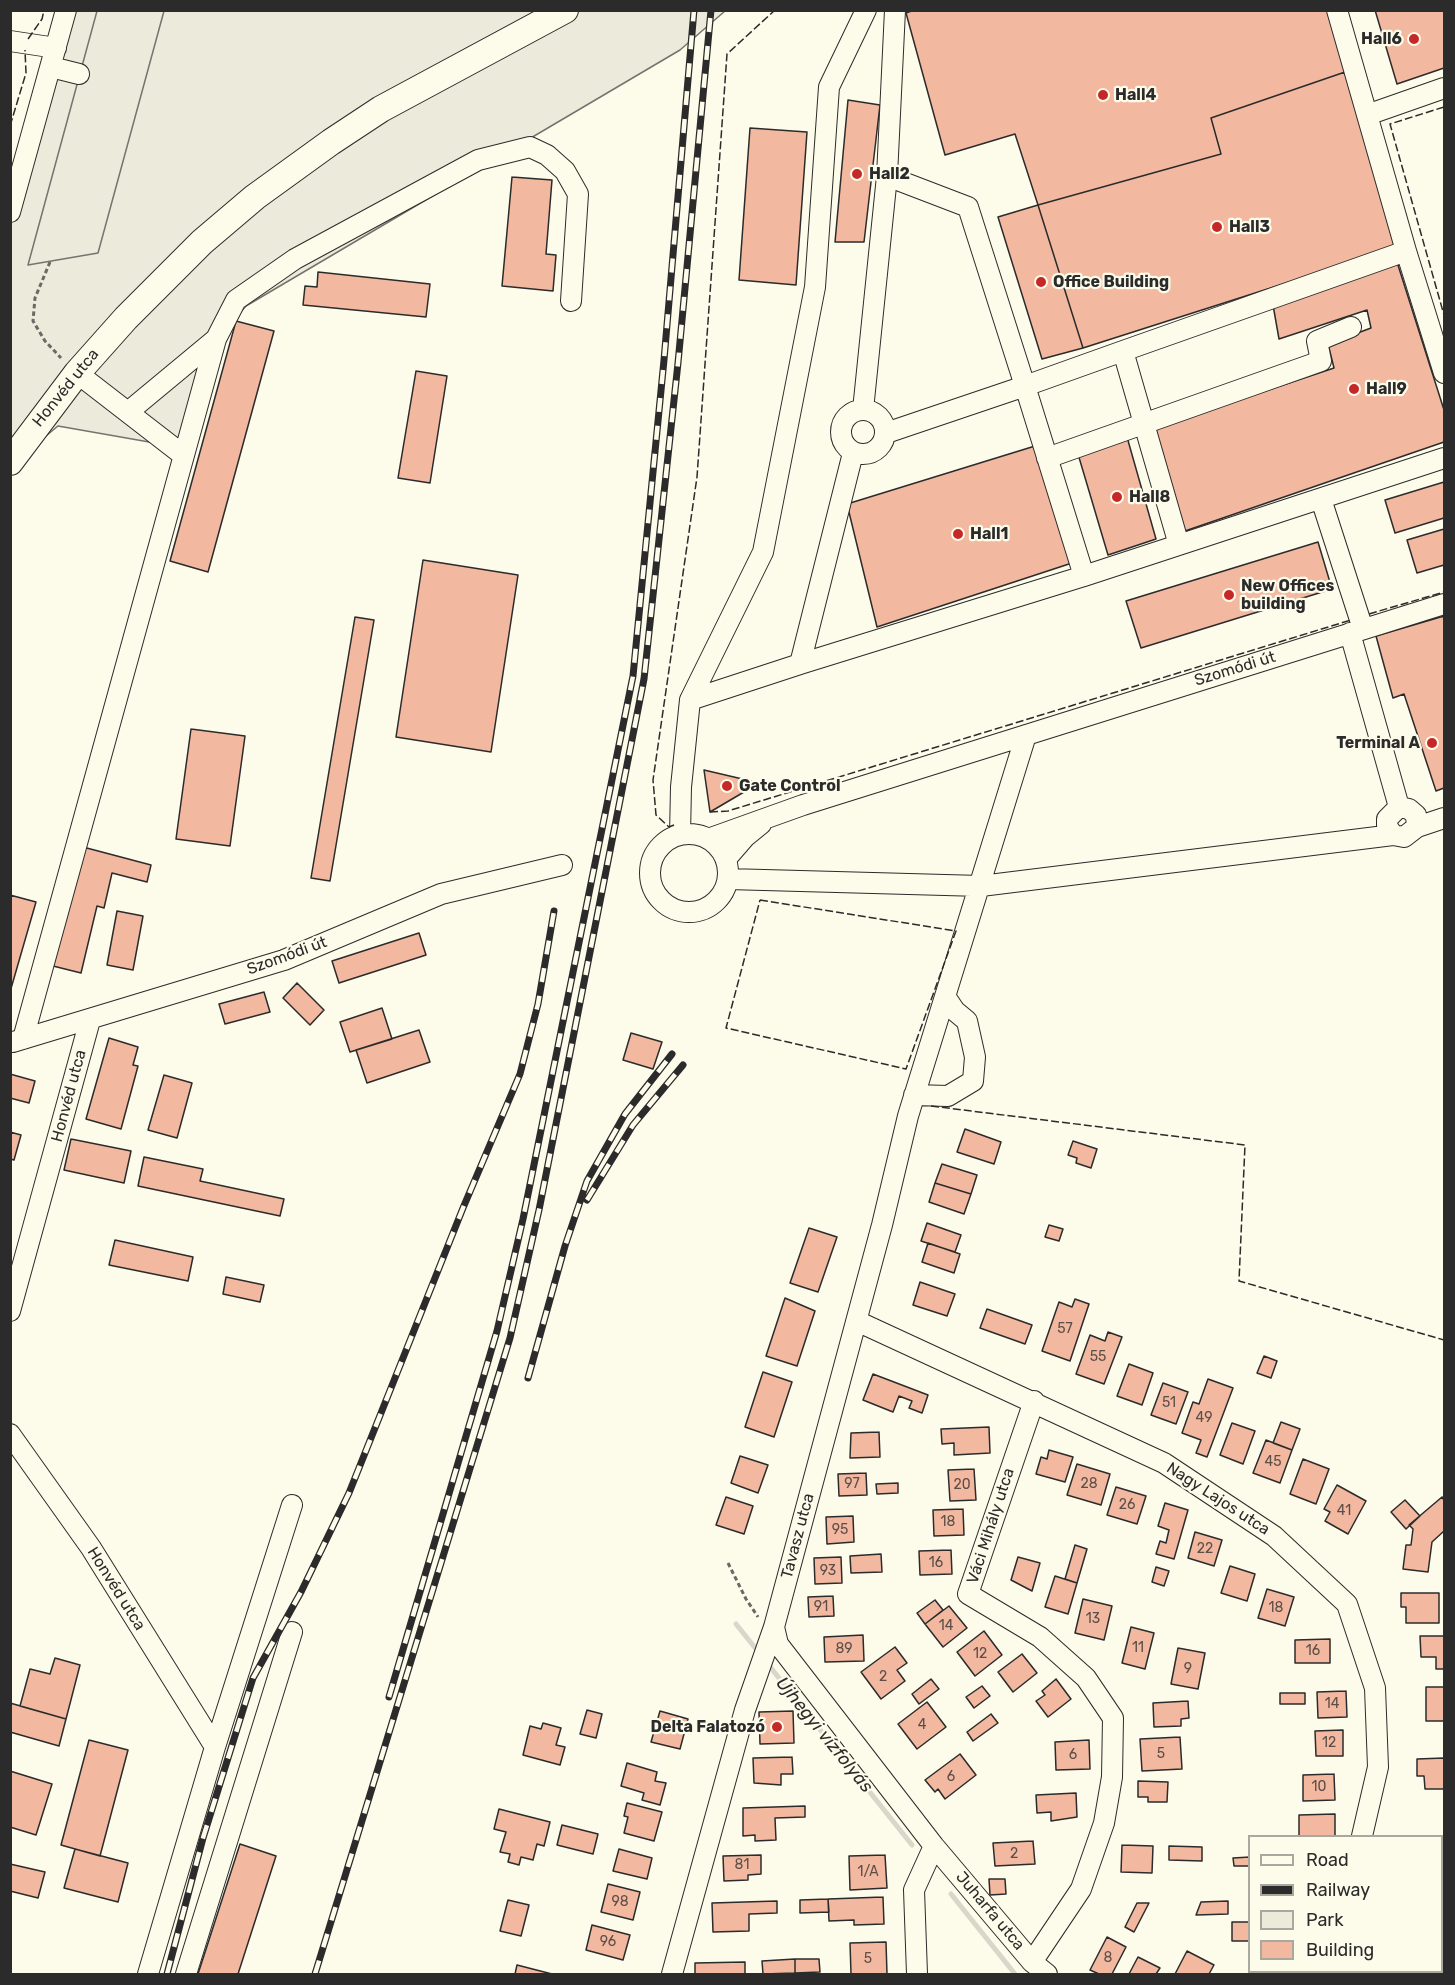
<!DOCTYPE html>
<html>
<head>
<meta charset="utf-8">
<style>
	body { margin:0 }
	#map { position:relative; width:1455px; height:1985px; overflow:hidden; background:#fdfbea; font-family:Rubik,sans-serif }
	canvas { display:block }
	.frame { position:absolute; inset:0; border:12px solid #2b2b2b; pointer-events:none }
	.legend { position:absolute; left:1248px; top:1835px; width:195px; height:138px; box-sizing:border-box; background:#fdfbea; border:2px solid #a9a89e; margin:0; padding:8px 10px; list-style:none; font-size:18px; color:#2b2b2b }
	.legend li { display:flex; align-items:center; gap:12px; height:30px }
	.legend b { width:30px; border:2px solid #a9a89e }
</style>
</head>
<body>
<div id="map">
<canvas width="1455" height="1985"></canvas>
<div class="frame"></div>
<ul class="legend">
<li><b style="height:8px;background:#fdfbea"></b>Road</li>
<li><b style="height:8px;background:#2b2b2b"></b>Railway</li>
<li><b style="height:16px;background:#ecebdb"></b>Park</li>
<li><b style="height:16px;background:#f2b8a0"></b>Building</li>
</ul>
</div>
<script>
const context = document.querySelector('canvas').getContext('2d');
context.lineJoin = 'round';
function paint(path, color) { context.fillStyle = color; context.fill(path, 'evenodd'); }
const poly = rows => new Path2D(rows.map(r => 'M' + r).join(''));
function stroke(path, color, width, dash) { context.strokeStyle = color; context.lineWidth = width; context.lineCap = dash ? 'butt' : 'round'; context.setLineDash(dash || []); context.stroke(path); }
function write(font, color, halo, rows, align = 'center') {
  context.font = font + ' Rubik,sans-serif'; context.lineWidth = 4.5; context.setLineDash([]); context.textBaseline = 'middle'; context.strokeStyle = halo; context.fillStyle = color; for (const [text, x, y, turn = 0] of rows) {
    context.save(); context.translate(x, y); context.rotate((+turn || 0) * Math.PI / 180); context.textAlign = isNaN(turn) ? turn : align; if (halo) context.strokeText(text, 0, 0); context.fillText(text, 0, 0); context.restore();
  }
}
const green = poly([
	[66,11,725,11,680,50,246,306,230,324,189,449,58,426,11,465,11,212,66,11]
]);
paint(green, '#ecebdb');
stroke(green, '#74746e', 1.5);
const parking = poly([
	[97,11,164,11,98,253,28,265,97,11]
]);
paint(parking, '#eceadb');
stroke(parking, '#74746e', 1.5);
stroke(poly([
	[736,1624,760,1654],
	[767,1663,912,1845],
	[951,1894,1015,1974]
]), '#d8d7c9', 5);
const building = poly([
	[914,10,1328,10,1345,72,1211,118,1221,154,1038,205,1015,134,945,155,906,13,914,10],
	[1375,10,1444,10,1444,68,1397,84,1375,10],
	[1345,72,1396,248,1083,348,1038,205,1221,154,1211,118,1345,72],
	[848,100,880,105,864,242,835,242,848,100],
	[750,128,807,132,796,285,739,280,750,128],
	[512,177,552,180,546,254,556,255,553,291,502,286,512,177],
	[1038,205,1083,348,1042,359,998,217,1038,205],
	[1397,262,1444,410,1444,442,1185,531,1154,428,1334,368,1328,344,1371,328,1367,310,1279,339,1273,305,1397,262],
	[318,272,430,284,426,317,303,305,305,286,317,287,318,272],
	[236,321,274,331,208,572,170,561,236,321],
	[416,371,447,376,430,483,398,478,416,371],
	[1127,437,1156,539,1108,555,1078,454,1127,437],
	[1035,446,1072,563,877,627,847,504,1035,446],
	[1444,482,1444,518,1395,533,1385,500,1444,482],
	[1444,529,1444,565,1417,573,1407,540,1444,529],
	[1318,542,1332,589,1141,648,1126,601,1318,542],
	[423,560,518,575,491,752,396,737,423,560],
	[1444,616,1444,788,1436,791,1404,694,1393,698,1376,636,1444,616],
	[355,617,374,620,330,881,311,878,355,617],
	[191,729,245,736,230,846,176,839,191,729],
	[704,770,751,781,744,792,710,812,704,770],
	[83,847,151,865,147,882,112,873,104,908,97,906,81,973,53,966,83,847],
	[10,895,36,902,10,992,10,895],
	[117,911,143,916,133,970,107,965,117,911],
	[419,933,426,955,339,983,332,961,419,933],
	[297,983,324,1010,310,1025,283,998,297,983],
	[264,992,270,1012,225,1024,219,1004,264,992],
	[382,1008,392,1039,350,1052,340,1022,382,1008],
	[419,1030,430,1062,367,1083,356,1050,419,1030],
	[631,1033,662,1042,653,1069,623,1060,631,1033],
	[109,1038,138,1047,133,1065,138,1066,121,1129,86,1119,109,1038],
	[10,1074,35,1081,29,1103,10,1098,10,1074],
	[164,1075,192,1083,177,1138,148,1130,164,1075],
	[965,1129,1001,1142,994,1164,957,1152,965,1129],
	[10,1132,21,1135,14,1160,10,1159,10,1132],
	[71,1139,131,1151,124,1183,64,1170,71,1139],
	[1073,1141,1097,1149,1091,1168,1076,1163,1077,1158,1068,1155,1073,1141],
	[144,1157,203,1169,200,1181,284,1199,280,1216,138,1186,144,1157],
	[942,1164,977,1175,971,1194,935,1183,942,1164],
	[935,1183,971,1194,964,1214,929,1202,935,1183],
	[927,1223,961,1235,955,1252,921,1241,927,1223],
	[1049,1225,1063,1229,1059,1241,1045,1237,1049,1225],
	[809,1228,837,1237,818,1292,790,1283,809,1228],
	[115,1240,193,1257,188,1281,109,1265,115,1240],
	[928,1243,960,1254,954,1273,922,1262,928,1243],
	[226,1277,264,1285,260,1302,223,1294,226,1277],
	[920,1282,955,1294,947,1316,913,1305,920,1282],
	[785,1298,815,1311,797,1366,766,1356,785,1298],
	[1075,1299,1089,1304,1070,1361,1042,1351,1059,1302,1072,1307,1075,1299],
	[987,1309,1032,1325,1025,1344,980,1328,987,1309],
	[1108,1332,1122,1337,1104,1384,1076,1374,1090,1335,1105,1341,1108,1332],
	[1264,1356,1277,1361,1271,1378,1257,1373,1264,1356],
	[1129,1364,1153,1373,1142,1405,1117,1396,1129,1364],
	[763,1372,792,1382,774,1437,745,1427,763,1372],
	[873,1374,928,1395,922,1413,909,1408,912,1401,899,1396,893,1412,863,1400,873,1374],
	[1208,1379,1233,1388,1207,1457,1196,1453,1201,1440,1182,1433,1193,1402,1199,1404,1208,1379],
	[1163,1383,1188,1392,1176,1424,1151,1415,1163,1383],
	[1281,1422,1300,1429,1292,1450,1273,1443,1281,1422],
	[1232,1423,1255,1431,1243,1464,1220,1455,1232,1423],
	[989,1427,990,1453,954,1455,954,1443,942,1444,941,1429,989,1427],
	[879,1432,880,1457,850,1458,851,1433,879,1432],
	[1266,1440,1292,1450,1280,1483,1253,1473,1266,1440],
	[1049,1450,1073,1457,1065,1482,1036,1474,1041,1457,1047,1459,1049,1450],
	[740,1456,768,1465,758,1493,731,1483,740,1456],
	[1303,1459,1329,1469,1316,1504,1290,1494,1303,1459],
	[1077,1464,1110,1474,1101,1505,1067,1495,1077,1464],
	[974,1469,976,1500,950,1501,948,1470,974,1469],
	[866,1473,867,1495,839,1496,838,1474,866,1473],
	[898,1483,898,1493,877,1494,876,1484,898,1483],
	[1337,1485,1366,1501,1348,1534,1325,1521,1330,1512,1324,1509,1337,1485],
	[1116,1487,1146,1496,1137,1524,1107,1515,1116,1487],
	[726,1497,753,1506,744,1534,716,1525,726,1497],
	[1442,1497,1444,1500,1444,1531,1432,1542,1428,1572,1403,1569,1406,1545,1411,1545,1413,1529,1409,1525,1442,1497],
	[1405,1500,1420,1516,1406,1529,1391,1512,1405,1500],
	[1165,1503,1188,1510,1174,1559,1156,1554,1160,1541,1166,1543,1169,1530,1158,1526,1165,1503],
	[963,1509,964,1535,934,1536,933,1510,963,1509],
	[853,1516,854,1542,827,1544,826,1517,853,1516],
	[1195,1532,1222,1540,1214,1566,1188,1558,1195,1532],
	[1075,1545,1087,1549,1077,1583,1065,1579,1075,1545],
	[951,1550,952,1574,920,1575,919,1551,951,1550],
	[881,1554,882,1572,851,1573,850,1556,881,1554],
	[841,1557,842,1583,815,1584,814,1558,841,1557],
	[1018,1557,1040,1563,1032,1591,1011,1580,1018,1557],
	[1230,1566,1255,1574,1247,1601,1221,1593,1230,1566],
	[1156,1567,1169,1571,1164,1586,1152,1582,1156,1567],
	[1055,1576,1077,1583,1068,1614,1045,1607,1055,1576],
	[1267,1589,1294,1597,1285,1626,1258,1618,1267,1589],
	[1401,1593,1439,1593,1439,1623,1406,1623,1406,1607,1401,1607,1401,1593],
	[833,1596,834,1616,809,1617,808,1597,833,1596],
	[1083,1599,1112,1606,1104,1640,1075,1633,1083,1599],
	[935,1600,943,1610,925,1624,917,1613,935,1600],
	[949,1606,967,1628,943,1647,925,1624,949,1606],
	[1131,1627,1154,1633,1145,1669,1122,1663,1131,1627],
	[984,1631,1002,1655,975,1676,957,1652,984,1631],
	[863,1635,864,1661,825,1662,824,1637,863,1635],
	[1420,1636,1444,1636,1444,1669,1436,1669,1436,1657,1421,1657,1420,1636],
	[1330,1639,1330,1663,1295,1663,1295,1640,1330,1639],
	[895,1647,907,1663,897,1670,905,1681,881,1699,861,1672,895,1647],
	[1178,1648,1205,1653,1198,1689,1171,1684,1178,1648],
	[1022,1654,1037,1673,1013,1692,998,1672,1022,1654],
	[55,1658,80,1665,66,1719,20,1706,30,1669,50,1674,55,1658],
	[931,1679,939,1689,919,1704,912,1694,931,1679],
	[1056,1679,1071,1699,1048,1717,1036,1701,1045,1695,1042,1691,1056,1679],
	[982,1686,990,1696,974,1708,966,1697,982,1686],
	[1426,1687,1444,1687,1444,1721,1426,1721,1426,1687],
	[1346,1691,1347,1717,1318,1718,1317,1692,1346,1691],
	[1280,1693,1305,1693,1305,1704,1280,1704,1280,1693],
	[1188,1701,1189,1718,1181,1719,1181,1726,1154,1727,1153,1703,1188,1701],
	[927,1702,946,1727,917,1749,898,1724,927,1702],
	[10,1703,66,1719,59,1746,10,1732,10,1703],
	[587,1710,602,1714,596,1738,580,1734,587,1710],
	[660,1711,688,1719,680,1749,651,1742,660,1711],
	[793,1711,794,1743,760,1744,759,1712,793,1711],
	[991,1714,998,1723,973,1741,967,1732,991,1714],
	[543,1723,561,1728,556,1745,565,1747,560,1765,523,1755,530,1726,541,1729,543,1723],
	[1343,1730,1343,1756,1316,1756,1315,1731,1343,1730],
	[1180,1737,1182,1769,1142,1771,1140,1739,1180,1737],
	[89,1740,128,1750,100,1856,61,1845,89,1740],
	[1089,1740,1090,1769,1056,1770,1055,1742,1089,1740],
	[960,1754,976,1775,945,1799,938,1789,935,1792,925,1780,960,1754],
	[792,1757,793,1774,781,1774,781,1785,754,1783,753,1758,792,1757],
	[1444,1758,1444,1789,1425,1789,1424,1776,1417,1776,1417,1759,1444,1758],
	[627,1763,657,1772,655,1781,666,1783,660,1805,642,1800,644,1793,621,1786,627,1763],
	[10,1771,52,1784,36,1835,10,1827,10,1771],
	[1334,1774,1335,1800,1303,1801,1303,1775,1334,1774],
	[1138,1781,1168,1782,1167,1802,1148,1802,1148,1797,1138,1797,1138,1781],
	[1076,1793,1077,1817,1051,1821,1051,1812,1037,1813,1036,1795,1076,1793],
	[627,1803,662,1812,654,1841,624,1833,628,1817,624,1816,627,1803],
	[805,1806,805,1817,775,1818,776,1840,755,1841,755,1835,743,1836,743,1808,805,1806],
	[499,1809,550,1822,544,1846,537,1844,533,1860,521,1857,519,1865,508,1862,510,1854,500,1852,506,1832,494,1829,499,1809],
	[1335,1814,1335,1836,1299,1836,1299,1815,1335,1814],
	[562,1825,598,1834,593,1854,557,1845,562,1825],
	[1033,1841,1035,1864,995,1866,993,1843,1033,1841],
	[240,1844,276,1856,238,1974,198,1974,240,1844],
	[1122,1845,1153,1846,1152,1873,1121,1872,1122,1845],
	[1169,1846,1202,1847,1202,1861,1169,1860,1169,1846],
	[75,1849,128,1863,118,1902,64,1888,75,1849],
	[619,1849,652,1858,647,1879,613,1871,619,1849],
	[761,1855,761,1874,748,1875,748,1880,724,1881,723,1856,761,1855],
	[885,1855,887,1888,850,1890,849,1856,885,1855],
	[1250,1857,1250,1866,1234,1866,1233,1858,1250,1857],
	[10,1864,45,1872,38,1898,10,1891,10,1864],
	[989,1879,1005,1879,1006,1894,990,1895,989,1879],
	[608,1884,640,1892,633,1920,601,1912,608,1884],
	[1442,1896,1444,1896,1444,1910,1442,1910,1442,1896],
	[883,1897,884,1924,854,1925,854,1920,829,1921,828,1899,883,1897],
	[828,1899,829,1912,800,1913,800,1900,828,1899],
	[508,1900,529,1905,521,1936,500,1931,508,1900],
	[777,1901,777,1913,749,1914,749,1931,713,1932,712,1903,777,1901],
	[1228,1901,1228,1914,1196,1915,1201,1902,1228,1901],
	[1137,1903,1149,1903,1134,1932,1125,1927,1137,1903],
	[1232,1922,1250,1922,1250,1941,1232,1941,1232,1922],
	[592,1925,630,1935,623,1960,586,1950,592,1925],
	[1107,1937,1126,1947,1112,1974,1099,1974,1090,1970,1107,1937],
	[886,1942,887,1974,851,1974,850,1943,886,1942],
	[1187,1951,1214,1965,1209,1974,1175,1974,1187,1951],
	[1138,1957,1160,1968,1156,1974,1129,1974,1138,1957],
	[795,1959,819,1959,820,1972,795,1973,795,1959],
	[795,1959,795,1973,763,1974,762,1961,795,1959],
	[745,1962,745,1974,695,1974,695,1963,745,1962],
	[517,1965,552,1974,515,1974,517,1965],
	[1378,1972,1404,1972,1404,1974,1378,1974,1378,1972]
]);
paint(building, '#f2b8a0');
stroke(building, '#2b2b2b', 1.5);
const minor = poly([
	[1337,10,1406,251],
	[10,41,56,48],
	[51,67,79,74],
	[1367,115,1444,88],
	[887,176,895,10],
	[10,212,66,10],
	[77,373,183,455],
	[863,410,887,176,968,207,1025,386,1123,351],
	'841 432a22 22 0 1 1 44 0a22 22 0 1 1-44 0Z',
	[128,412,216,339],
	[853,453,800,664,690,700,763,552,815,287,829,87,866,10],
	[1047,458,1321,361,1317,341,1351,327],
	[1321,499,1363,629],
	[1179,545,1123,351,1406,251,1444,373],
	[1084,576,1444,458],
	[1350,633,1399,807],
	[800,664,1084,576,1025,386,886,433],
	'650 873a39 39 0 1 1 78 0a39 39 0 1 1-78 0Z',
	[680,835,681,787,690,700],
	[1393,835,1387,826,1387,819,1399,807,1409,809,1416,815,1417,827],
	[708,839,803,805,1444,604],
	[726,859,745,837,761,824],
	[728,879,981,886,1393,835,1404,837,1417,827,1444,818],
	[23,1039,216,339,236,300,295,259,478,160,530,147,547,155,565,171,578,194,571,301],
	[13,1042,284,960,441,894,562,865],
	[914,1095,948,1096,973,1081,975,1057,967,1021,955,1011,945,996],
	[10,1311,90,1020],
	[855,1326,861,1323,1164,1463,1274,1536,1347,1604,1375,1688,1378,1767,1362,1836],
	[10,1434,91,1548,215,1747],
	[774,1627,778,1644,934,1846,1032,1962,1047,1974],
	[1032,1962,1081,1889,1104,1823,1112,1777,1113,1718,1086,1678,1040,1637,968,1594,1034,1401],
	[148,1974,215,1747,292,1505],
	[186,1974,292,1632],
	[672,1974,745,1710,774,1627,882,1225,908,1116,1026,735],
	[917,1974,914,1890,934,1846],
	[1328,1974,1329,1972]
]);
const major = poly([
	[10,462,77,373,126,318,202,242,255,197,331,142,381,109,565,10]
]);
stroke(minor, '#2b2b2b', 22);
stroke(major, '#2b2b2b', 28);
stroke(poly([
	[50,262,35,298,33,321,45,341,61,358],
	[728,1563,746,1599,758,1617]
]), '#6a6964', 3, [4.5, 3]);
stroke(minor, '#fdfbea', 20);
stroke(major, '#fdfbea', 26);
const rail = poly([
	[587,1200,633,1125,683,1065],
	[528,1378,565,1246,587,1181,625,1114,672,1054],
	[389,1697,497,1331,523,1219,633,676,664,360,694,10],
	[167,1974,203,1838,253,1678,301,1592,349,1493,463,1208,520,1074,538,1004,554,911],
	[315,1974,510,1338,539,1210,644,679,678,363,711,10]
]);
stroke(rail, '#2b2b2b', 7);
stroke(rail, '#fdfbea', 4.5, [14]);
stroke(poly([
	[28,39,42,19,44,10],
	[1444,107,1390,124,1444,315],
	[10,126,26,73,25,50],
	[1369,614,1444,592],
	[710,812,728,811,1351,620],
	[674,825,669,827,656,815,653,780,697,477,727,54,775,10],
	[760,900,956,931,906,1069,726,1028,760,900],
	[931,1106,1245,1145,1239,1281,1444,1340]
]), '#2b2b2b', 1.5, [8, 3]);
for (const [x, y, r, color] of [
	[1414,39,6,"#c62828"],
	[1103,95,6,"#c62828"],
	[857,174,6,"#c62828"],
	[1217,227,6,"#c62828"],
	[1041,282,6,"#c62828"],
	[1354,389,6,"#c62828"],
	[1117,497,6,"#c62828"],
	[958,534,6,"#c62828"],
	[1229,595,6,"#c62828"],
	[1432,743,6,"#c62828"],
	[727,786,6,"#c62828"],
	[777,1727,6,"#c62828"]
]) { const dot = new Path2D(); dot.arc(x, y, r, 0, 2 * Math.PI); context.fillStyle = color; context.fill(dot); stroke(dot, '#fdfbea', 2); }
write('14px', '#5d4e48', null, [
	["57",1065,1329],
	["55",1098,1357],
	["51",1169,1403],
	["49",1204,1418],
	["45",1273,1462],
	["97",852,1484],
	["28",1089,1484],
	["20",962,1485],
	["26",1127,1505],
	["41",1344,1511],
	["18",948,1522],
	["95",840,1530],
	["22",1205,1549],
	["16",936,1563],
	["93",828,1571],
	["91",821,1607],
	["18",1276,1608],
	["13",1093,1619],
	["14",946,1626],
	["11",1138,1648],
	["89",844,1649],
	["16",1313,1651],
	["12",980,1654],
	["9",1188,1669],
	["2",883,1677],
	["14",1332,1704],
	["4",922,1725],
	["12",1329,1743],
	["5",1161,1754],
	["6",1073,1755],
	["6",951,1777],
	["10",1319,1787],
	["2",1014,1854],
	["81",742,1865],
	["1/A",868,1872],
	["98",620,1902],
	["96",608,1942],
	["8",1108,1958],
	["5",868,1959]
]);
write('bold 16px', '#2b2b2b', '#fdfbea', [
	["Hall6",1402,39,"right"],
	["Hall4",1115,95],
	["Hall2",869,174],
	["Hall3",1229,227],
	["Office Building",1053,282],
	["Hall9",1366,389],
	["Hall8",1129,497],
	["Hall1",970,534],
	["New Offices",1241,586],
	["building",1241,604],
	["Terminal A",1420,743,"right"],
	["Gate Control",739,786],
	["Delta Falatozó",765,1727,"right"]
], 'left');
write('16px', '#2b2b2b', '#fdfbea', [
	["Honvéd utca",66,388,-51],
	["Szomódi út",1235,669,-17],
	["Szomódi út",287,956,-20],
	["Honvéd utca",69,1096,-75],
	["Nagy Lajos utca",1218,1499,33],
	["Váci Mihály utca",991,1526,-72],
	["Tavasz utca",798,1536,-75],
	["Honvéd utca",116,1589,58],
	["Juharfa utca",990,1911,50]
]);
write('italic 18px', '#2b2b2b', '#fdfbea', [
	["Újhegyi vízfolyás",824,1735,51]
]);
</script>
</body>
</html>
